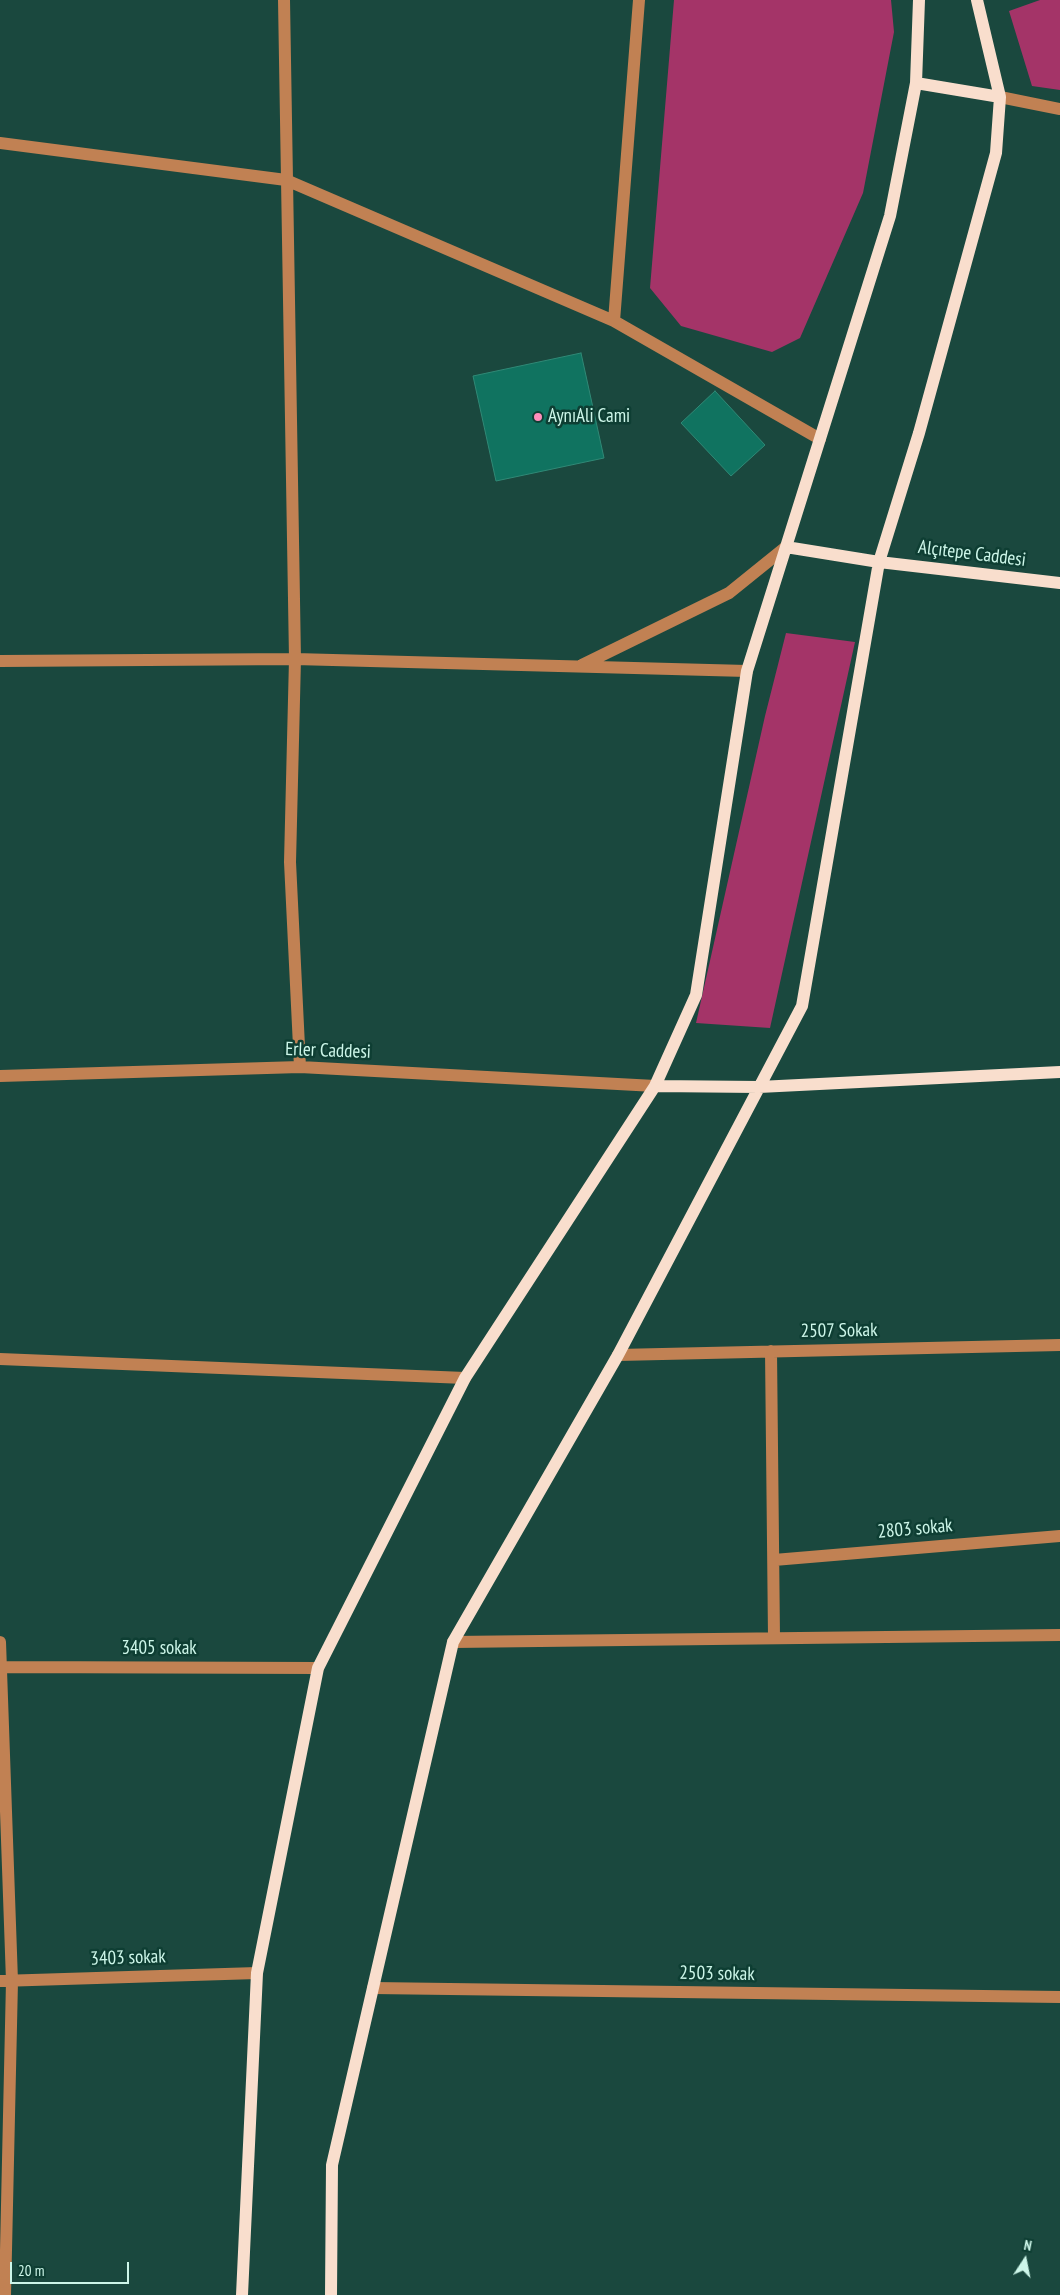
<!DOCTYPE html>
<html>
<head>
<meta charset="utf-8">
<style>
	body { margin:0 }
	#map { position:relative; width:1060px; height:2295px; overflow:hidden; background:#1a483e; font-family:"PT Sans Narrow",sans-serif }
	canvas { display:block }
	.north { position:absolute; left:1000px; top:2235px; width:50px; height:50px; -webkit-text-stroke:4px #0e3e33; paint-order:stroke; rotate:11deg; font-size:14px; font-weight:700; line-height:20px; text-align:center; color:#cdf6e9 }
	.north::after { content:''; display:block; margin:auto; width:18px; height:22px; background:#cdf6e9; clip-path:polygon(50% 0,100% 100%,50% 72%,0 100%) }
	.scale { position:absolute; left:10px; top:2262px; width:119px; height:22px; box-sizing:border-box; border:2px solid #cdf6e9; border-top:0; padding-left:6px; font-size:15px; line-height:18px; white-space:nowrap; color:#cdf6e9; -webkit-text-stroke:4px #0e3e33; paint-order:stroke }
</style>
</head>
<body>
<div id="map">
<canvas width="1060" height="2295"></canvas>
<div class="north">N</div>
<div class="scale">20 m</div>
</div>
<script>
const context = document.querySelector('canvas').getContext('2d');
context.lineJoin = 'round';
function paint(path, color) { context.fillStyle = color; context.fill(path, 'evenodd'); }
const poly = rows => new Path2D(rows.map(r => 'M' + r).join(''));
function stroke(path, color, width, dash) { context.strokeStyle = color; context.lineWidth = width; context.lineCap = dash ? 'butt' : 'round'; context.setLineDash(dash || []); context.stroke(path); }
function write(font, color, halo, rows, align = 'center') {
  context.font = font + ' "PT Sans Narrow",sans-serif'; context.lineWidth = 5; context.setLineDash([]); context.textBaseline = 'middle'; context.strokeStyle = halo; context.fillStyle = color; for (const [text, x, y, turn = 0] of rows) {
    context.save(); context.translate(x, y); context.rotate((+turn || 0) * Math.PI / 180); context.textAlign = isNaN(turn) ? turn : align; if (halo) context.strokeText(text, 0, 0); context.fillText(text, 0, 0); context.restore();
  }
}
paint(poly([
	[674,0,891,0,894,32,863,193,800,338,772,352,681,326,650,288],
	[1040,0,1060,0,1060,90,1032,86,1009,11],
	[786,633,855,642,770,1028,696,1023,765,716]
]), '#a43468');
const building = poly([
	[581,353,604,458,496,481,473,376,581,353],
	[715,391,765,445,731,476,681,423,715,391]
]);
paint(building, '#107360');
stroke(building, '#308976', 1);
stroke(poly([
	[284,0,295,659,290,862,300,1067],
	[1000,97,1060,109],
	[0,143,286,180,614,321,639,0],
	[614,321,820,439],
	[0,661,295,659,747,671],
	[582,665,729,593,786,547],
	[0,1076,300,1067,655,1086],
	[771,1351,774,1638],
	[618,1355,1060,1345],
	[0,1359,465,1378],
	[774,1560,1060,1536],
	[0,1642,12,1981,5,2295],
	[453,1642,1060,1635],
	[0,1667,318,1668],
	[0,1981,257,1973],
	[373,1988,1060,1997]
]), '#c18153', 12);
stroke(poly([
	[916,83,1000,97],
	[786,547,879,562,1060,583],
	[655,1086,759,1087,1060,1072],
	[242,2295,257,1973,318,1668,465,1378,655,1086,696,995,747,671,890,216,916,83,919,0],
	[331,2295,332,2165,453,1642,618,1355,802,1006,879,562,919,433,996,153,1000,97,977,0]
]), '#f9decd', 12);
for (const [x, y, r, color] of [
	[538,417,5,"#fe8ebb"]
]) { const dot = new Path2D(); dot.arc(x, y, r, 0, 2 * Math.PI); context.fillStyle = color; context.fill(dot); stroke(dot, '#0e3e33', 2); }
write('19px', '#cdf6e9', '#0e3e33', [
	["AynıAli Cami",548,417]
], 'left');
write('19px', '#cdf6e9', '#0e3e33', [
	["Alçıtepe Caddesi",972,554,7],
	["Erler Caddesi",328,1051,2],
	["2507 Sokak",839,1331,-1],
	["2803 sokak",915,1529,-5],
	["3405 sokak",159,1649],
	["3403 sokak",128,1958,-2],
	["2503 sokak",717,1974,1]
]);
</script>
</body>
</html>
